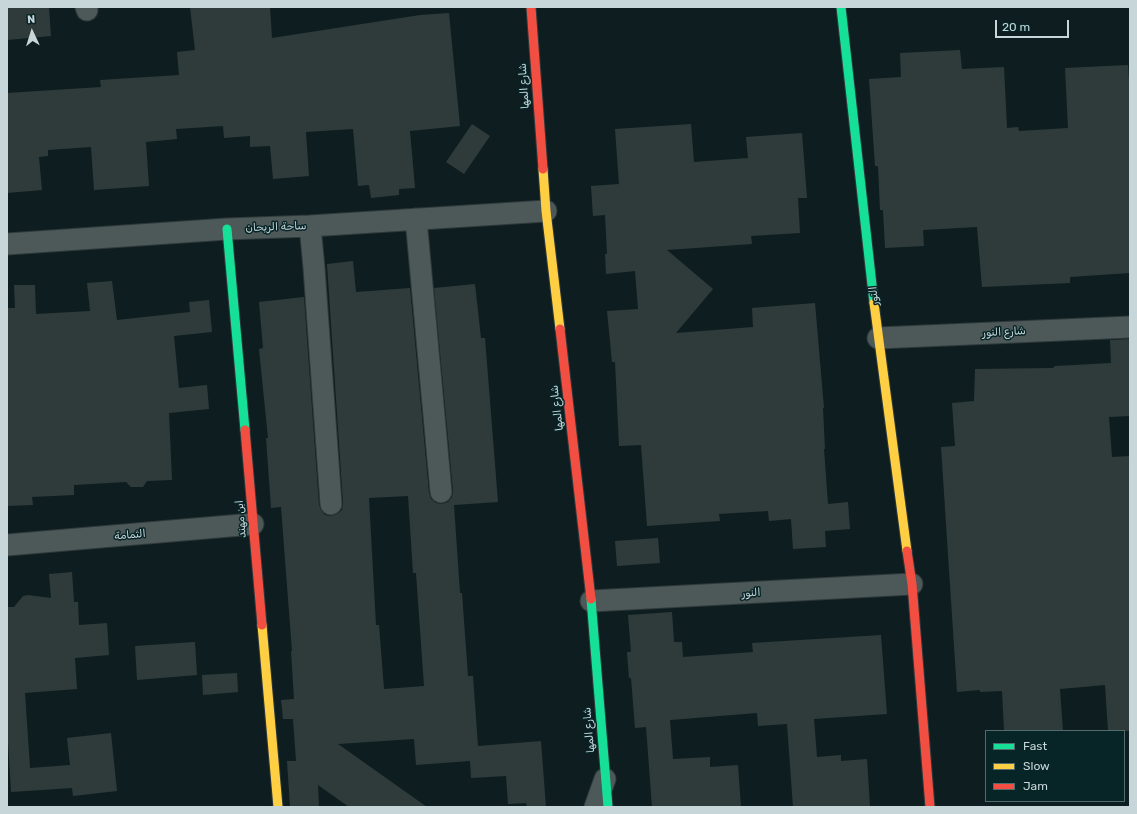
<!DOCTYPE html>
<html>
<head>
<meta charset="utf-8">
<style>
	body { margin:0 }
	#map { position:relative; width:1137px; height:814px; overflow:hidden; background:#0e1e20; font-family:Rubik,sans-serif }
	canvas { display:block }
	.frame { position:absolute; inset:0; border:8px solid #c7d6d9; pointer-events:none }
	.legend { position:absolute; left:985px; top:730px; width:140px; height:72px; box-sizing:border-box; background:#072427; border:1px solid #546b6e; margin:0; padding:5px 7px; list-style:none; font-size:12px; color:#c7d6d9 }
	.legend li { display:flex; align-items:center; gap:8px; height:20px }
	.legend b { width:20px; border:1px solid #546b6e }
	.north { position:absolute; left:12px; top:12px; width:40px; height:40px; -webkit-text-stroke:3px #072427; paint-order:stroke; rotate:356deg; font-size:11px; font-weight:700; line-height:16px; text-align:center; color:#c7d6d9 }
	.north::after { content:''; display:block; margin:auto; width:14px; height:18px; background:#c7d6d9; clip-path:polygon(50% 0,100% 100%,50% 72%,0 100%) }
	.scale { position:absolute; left:995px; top:20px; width:74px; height:18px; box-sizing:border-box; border:2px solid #c7d6d9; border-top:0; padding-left:5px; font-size:12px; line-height:14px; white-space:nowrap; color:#c7d6d9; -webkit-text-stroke:3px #072427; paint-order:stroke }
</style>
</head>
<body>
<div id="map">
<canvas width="1137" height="814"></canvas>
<div class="frame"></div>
<ul class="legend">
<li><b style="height:5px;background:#16e098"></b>Fast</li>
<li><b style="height:5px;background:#ffcf43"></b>Slow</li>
<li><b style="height:5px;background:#f24e42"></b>Jam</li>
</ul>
<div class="north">N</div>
<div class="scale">20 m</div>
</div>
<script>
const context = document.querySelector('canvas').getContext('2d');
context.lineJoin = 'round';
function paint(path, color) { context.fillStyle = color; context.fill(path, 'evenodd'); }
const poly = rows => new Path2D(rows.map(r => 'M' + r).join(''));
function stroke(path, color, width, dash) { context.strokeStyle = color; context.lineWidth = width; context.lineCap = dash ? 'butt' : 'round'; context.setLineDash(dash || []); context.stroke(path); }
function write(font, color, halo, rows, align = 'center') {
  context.font = font + ' Rubik,"Noto Naskh Arabic",sans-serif'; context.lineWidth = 3; context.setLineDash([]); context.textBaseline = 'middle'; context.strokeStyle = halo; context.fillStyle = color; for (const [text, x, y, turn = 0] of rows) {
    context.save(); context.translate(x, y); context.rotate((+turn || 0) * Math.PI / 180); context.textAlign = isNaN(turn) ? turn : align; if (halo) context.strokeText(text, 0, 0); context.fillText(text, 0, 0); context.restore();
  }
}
paint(poly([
	[7,7,49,7,51,36,7,40],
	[190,7,270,7,272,38,420,15,449,13,460,126,410,131,415,188,399,189,399,195,371,198,369,185,358,186,353,129,306,132,309,176,273,179,270,146,250,147,250,136,224,138,223,126,176,129,177,139,146,142,149,186,94,190,91,147,48,150,48,156,39,157,42,190,7,193,7,93,101,87,100,80,179,75,177,52,195,50],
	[960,50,962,69,1004,67,1007,128,1018,127,1019,131,1068,128,1065,68,1128,65,1130,92,1130,273,1070,277,1070,283,982,287,977,227,923,230,924,246,885,248,883,210,880,210,878,166,875,166,869,79,901,77,900,53],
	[472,124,490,136,464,174,446,162],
	[691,124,694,162,748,158,746,137,802,133,807,198,798,198,800,233,751,236,752,244,667,250,713,289,676,333,753,327,752,308,815,303,824,408,823,408,825,449,824,449,828,504,848,502,850,529,825,531,826,547,793,549,791,519,769,521,768,511,719,514,720,521,647,526,641,445,619,446,615,362,612,362,607,311,638,309,635,271,606,274,605,254,607,254,605,215,593,216,591,186,619,184,615,129],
	[353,261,356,292,410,288,429,493,431,499,436,503,442,504,448,502,452,497,453,491,434,288,475,284,481,338,485,338,498,502,454,505,460,593,462,593,468,676,473,676,478,746,541,741,546,807,527,807,526,803,508,804,506,776,471,778,470,761,416,765,414,739,338,744,427,807,349,807,318,785,319,807,290,807,287,761,296,761,293,719,283,719,281,700,294,699,291,651,292,651,281,507,271,508,266,438,268,438,259,349,263,348,259,302,304,297,319,505,321,510,325,515,331,516,337,514,342,510,343,503,327,264],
	[408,496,413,573,416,573,424,686,384,689,379,625,376,625,369,498],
	[112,281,117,320,190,312,189,302,209,300,212,332,174,336,179,388,207,385,209,409,169,413,172,480,147,481,143,487,131,487,126,482,74,485,74,495,32,497,33,505,7,506,7,308,15,308,14,285,35,285,36,314,90,311,87,283],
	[1130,339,1130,416,1109,417,1112,457,1130,456,1130,731,1108,731,1105,685,1060,689,1063,731,1004,731,1002,691,980,692,980,690,957,692,941,447,955,446,952,403,974,401,975,369,1053,368,1055,366,1111,363,1110,340],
	[658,538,660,563,617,566,615,541],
	[72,572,74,602,78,602,79,625,107,623,109,655,75,658,77,689,25,693,30,768,70,765,67,738,111,733,117,791,73,796,72,788,11,792,7,725,7,607,14,607,23,596,28,595,51,598,49,574],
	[672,612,674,642,682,642,683,657,753,652,752,643,881,635,887,714,814,719,817,757,841,755,841,761,867,759,870,807,793,807,787,724,758,726,757,713,670,720,673,759,710,757,710,767,738,765,741,807,652,807,646,727,635,728,631,678,629,678,627,652,631,652,628,615],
	[195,642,197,675,137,680,135,646],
	[237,673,238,692,203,695,202,675]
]), '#2f3b3b');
const street = poly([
	[86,7,87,10],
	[416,219,441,492],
	[310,226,314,268,331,504],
	[7,244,227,229,310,226,546,211],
	[878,338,1130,327],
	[7,545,253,524],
	[591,601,912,584],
	[595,807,605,779]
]);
const fast = poly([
	[841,7,874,303],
	[227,229,245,430],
	[591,599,608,807]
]);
const slow = poly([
	[543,169,546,211,560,329],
	[874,303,907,551],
	[262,625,278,807]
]);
const jam = poly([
	[531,7,543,169],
	[560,329,591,599],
	[245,430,262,625],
	[907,551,912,584,930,807]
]);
stroke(street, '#2f393b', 23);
stroke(fast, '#2f393b', 11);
stroke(slow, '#2f393b', 11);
stroke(jam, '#2f393b', 11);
stroke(street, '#4d5859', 21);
stroke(fast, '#16e098', 9);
stroke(slow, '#ffcf43', 9);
stroke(jam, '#f24e42', 9);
write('11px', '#c7d6d9', '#072427', [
	["شارع المها",524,86,-94],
	["ساحة الريحان",276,227,-2],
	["النور",874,296,-96],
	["شارع النور",1004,332,-3],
	["شارع المها",557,408,-97],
	["ابن مهند",241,519,-95],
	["الثمامة",130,535,-5],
	["النور",751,593,-3],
	["شارع المها",589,730,-95]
]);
</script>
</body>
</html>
